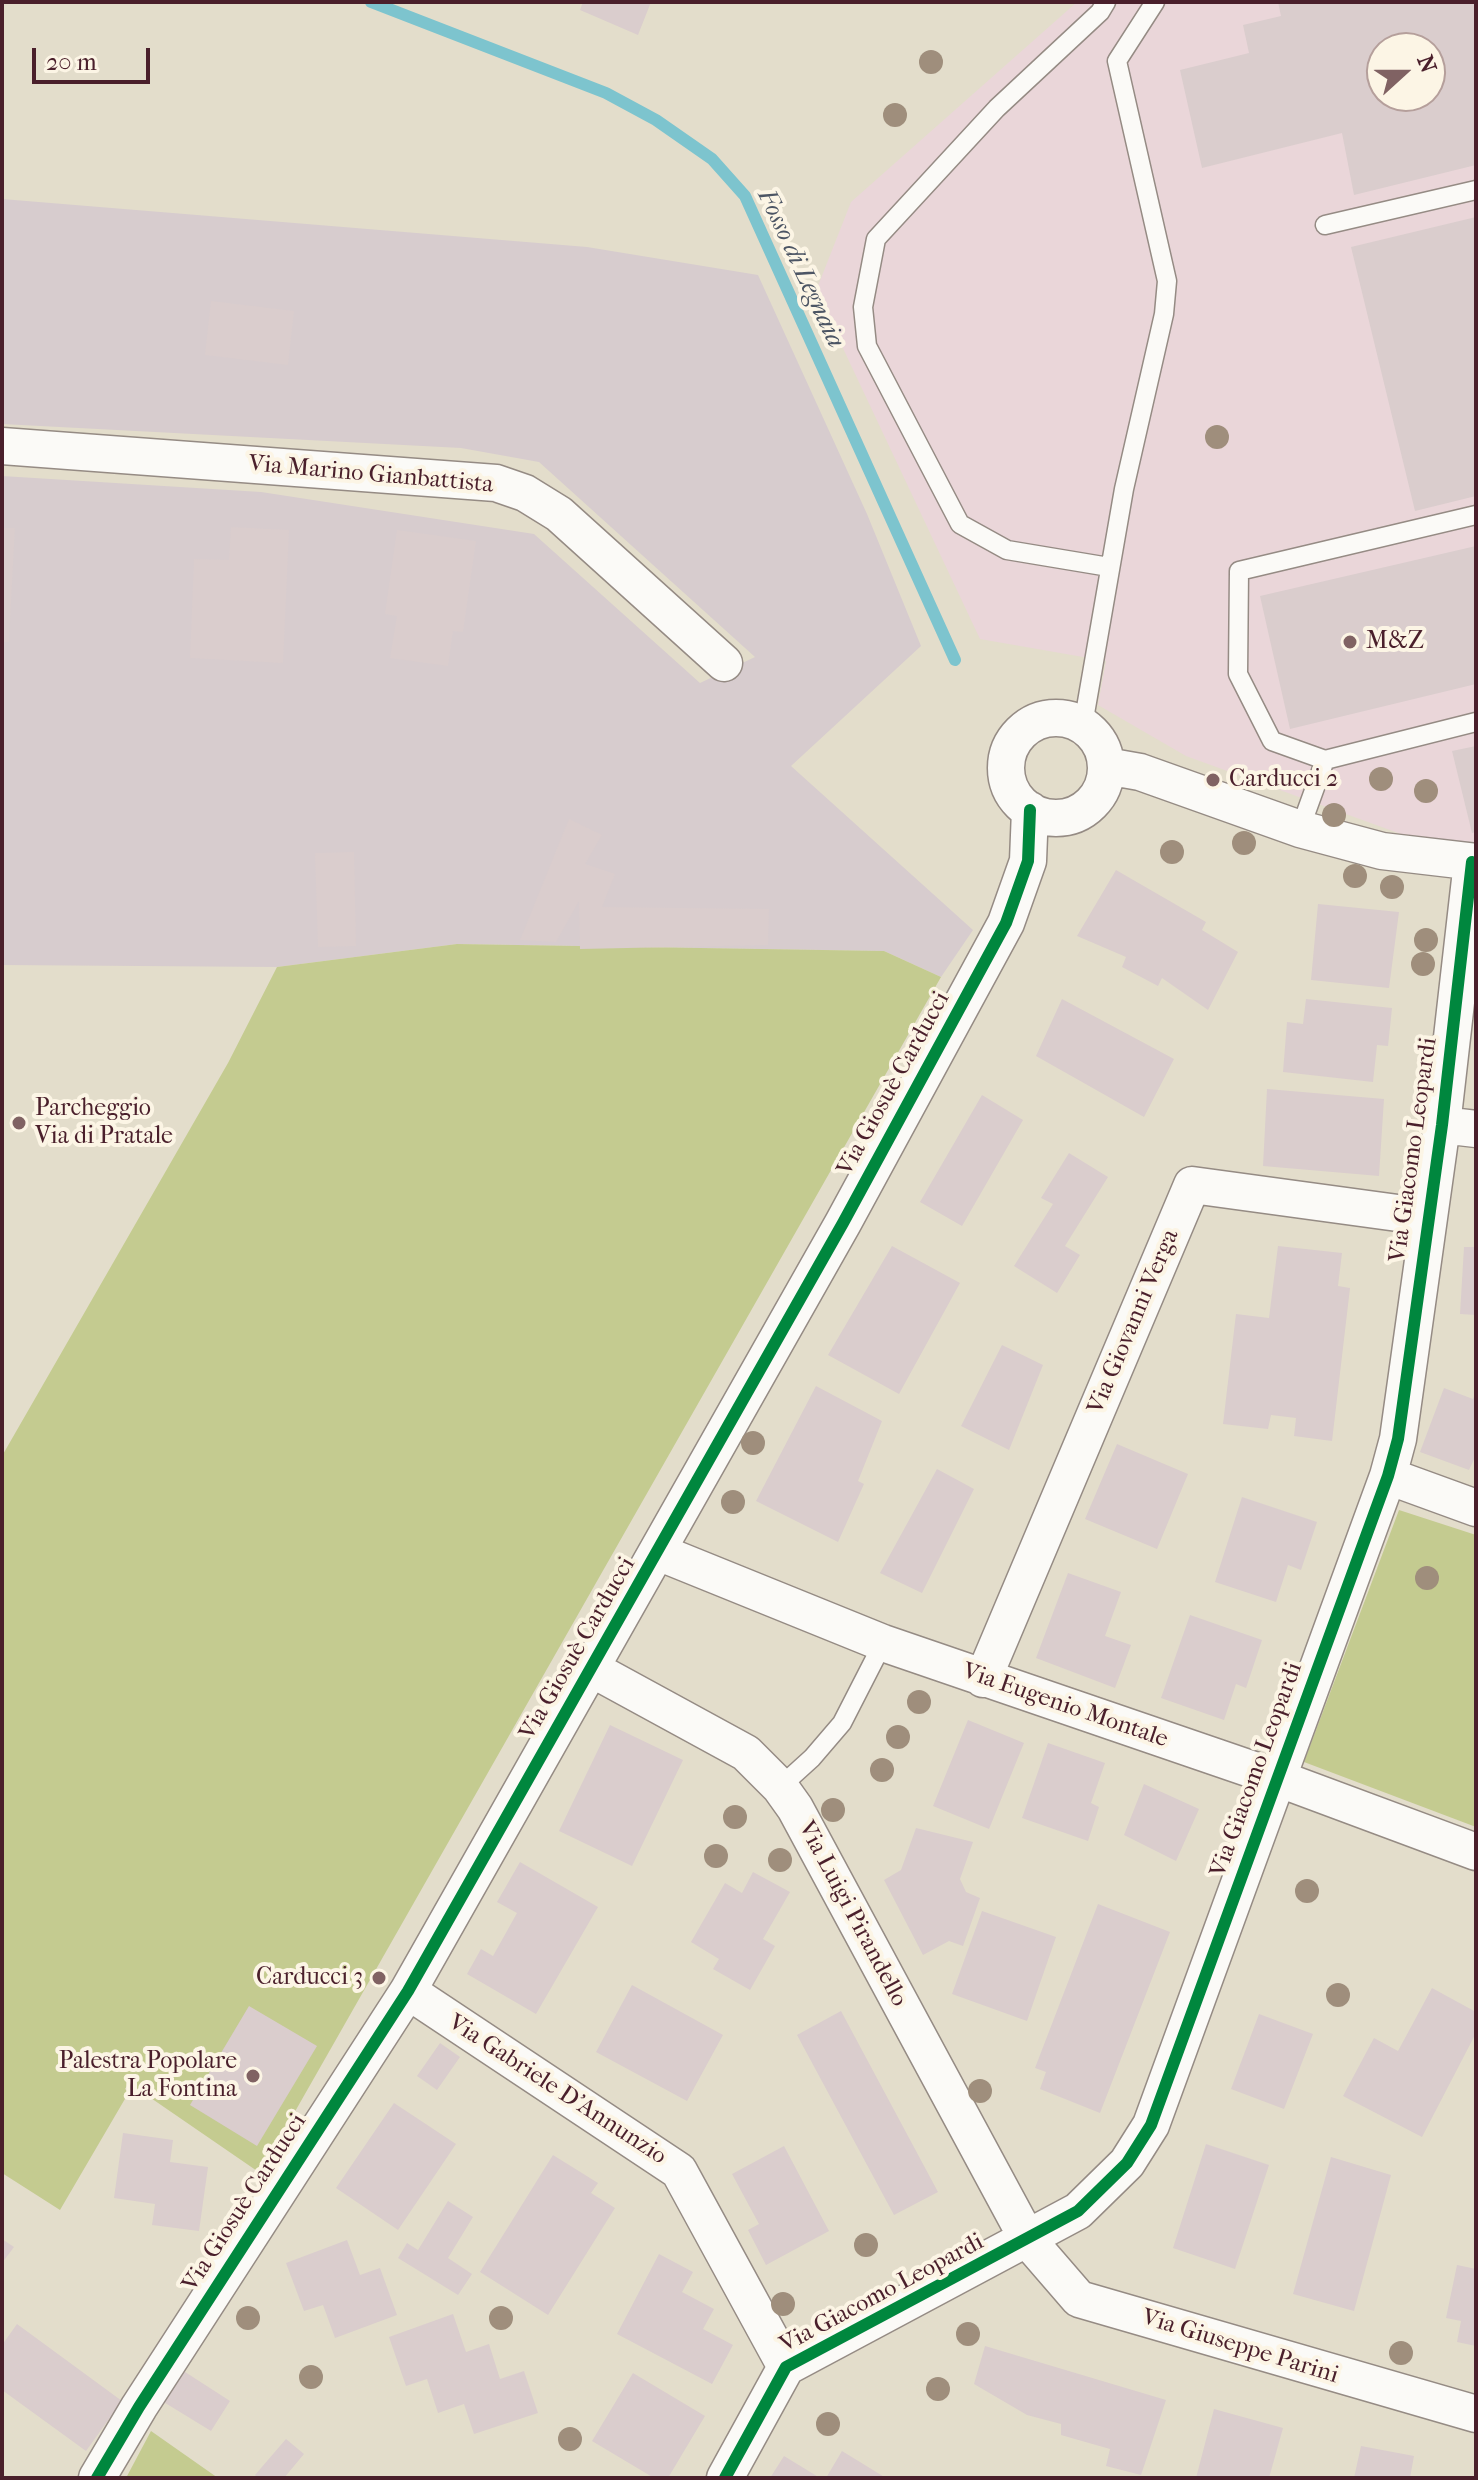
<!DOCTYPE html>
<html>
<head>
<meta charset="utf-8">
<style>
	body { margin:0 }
	#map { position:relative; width:1478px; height:2480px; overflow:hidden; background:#e3ddcb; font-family:"IM FELL French Canon",serif }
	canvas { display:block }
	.frame { position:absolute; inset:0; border:4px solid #4a1f2b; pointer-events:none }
	.north { position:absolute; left:1366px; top:32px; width:80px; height:80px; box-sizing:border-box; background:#fcf5e5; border:2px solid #b59f9b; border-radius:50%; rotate:69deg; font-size:22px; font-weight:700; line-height:32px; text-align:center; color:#4a1f2b }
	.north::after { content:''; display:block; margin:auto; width:28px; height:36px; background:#806263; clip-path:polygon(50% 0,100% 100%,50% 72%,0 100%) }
	.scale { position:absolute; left:32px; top:48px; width:118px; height:36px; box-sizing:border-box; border:4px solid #4a1f2b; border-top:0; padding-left:10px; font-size:24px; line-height:28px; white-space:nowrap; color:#4a1f2b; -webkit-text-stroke:6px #fcf5e5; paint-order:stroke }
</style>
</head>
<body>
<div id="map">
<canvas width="1478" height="2480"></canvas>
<div class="frame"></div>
<div class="north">N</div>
<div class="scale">20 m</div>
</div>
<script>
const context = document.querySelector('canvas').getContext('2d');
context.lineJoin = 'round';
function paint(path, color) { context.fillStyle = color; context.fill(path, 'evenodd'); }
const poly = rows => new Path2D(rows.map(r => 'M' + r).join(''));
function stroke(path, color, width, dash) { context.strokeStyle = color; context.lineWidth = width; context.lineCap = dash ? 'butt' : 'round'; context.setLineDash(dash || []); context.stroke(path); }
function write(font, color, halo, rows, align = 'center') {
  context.font = font + ' "IM FELL French Canon",serif'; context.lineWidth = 8; context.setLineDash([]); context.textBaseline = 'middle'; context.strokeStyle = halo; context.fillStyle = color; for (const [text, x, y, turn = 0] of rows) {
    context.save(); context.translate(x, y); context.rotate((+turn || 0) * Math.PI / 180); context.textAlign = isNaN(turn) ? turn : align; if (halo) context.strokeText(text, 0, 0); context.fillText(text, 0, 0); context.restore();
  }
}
paint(poly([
	[1077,2,1476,2,1476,871,1450,840,1401,834,1186,756,1098,705,1106,661,980,639,816,291,851,202],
	[1382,48,1430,48,1430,96,1382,96]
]), '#ead6d9');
paint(poly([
	[2,199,587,247,758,275,867,514,921,646,791,766,973,930,941,977,884,951,457,944,277,967,2,965,2,476,261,492,534,534,700,683,755,657,539,462,461,448,2,424]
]), '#d7ccce');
paint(poly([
	[457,944,884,951,941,977,260,2173,129,2083,125,2089,129,2092,60,2210,2,2173,2,1456,228,1063,277,967],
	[1399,1510,1476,1535,1476,1827,1304,1762],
	[151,2431,218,2478,126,2478]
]), '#c4cb90');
stroke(poly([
	[371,2,606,93,656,120,712,159,745,196,955,660]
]), '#7dc4ce', 12);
paint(poly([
	[583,2,651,2,638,35,580,10],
	[1278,2,1476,2,1476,165,1354,195,1342,133,1202,168,1180,70,1249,53,1243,25,1281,16],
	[1382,48,1430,48,1430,96,1382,96],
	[1476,217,1476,496,1415,511,1351,247],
	[211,301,294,311,288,365,205,355],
	[231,527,289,530,283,663,190,658,194,559,229,560],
	[2,528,15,528,9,642,2,642],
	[397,530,476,541,463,632,453,631,448,666,390,658,397,616,385,614],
	[1476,546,1476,684,1290,729,1260,596],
	[1476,746,1476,832,1472,833,1452,751],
	[569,819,602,835,585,864,615,874,602,907,769,909,768,945,580,949,579,901,556,942,520,940],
	[354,852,356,946,318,947,315,853],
	[1116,870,1206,922,1202,930,1238,952,1208,1010,1162,978,1158,986,1122,967,1126,957,1077,936],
	[1318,904,1399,912,1389,988,1311,980],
	[1062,999,1174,1059,1144,1117,1036,1056],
	[1306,999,1392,1008,1388,1046,1377,1045,1373,1082,1283,1072,1287,1022,1303,1024],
	[1267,1089,1384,1099,1379,1176,1263,1166],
	[982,1095,1023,1120,962,1226,920,1202],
	[1069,1153,1108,1177,1065,1246,1080,1255,1057,1293,1014,1266,1053,1204,1041,1198],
	[892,1246,960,1283,899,1394,828,1355],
	[1278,1246,1342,1253,1338,1286,1350,1288,1332,1441,1294,1436,1296,1418,1271,1415,1268,1429,1223,1424,1236,1314,1269,1318],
	[1464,1247,1476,1247,1476,1315,1460,1314],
	[1002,1345,1043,1365,1009,1450,961,1426],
	[816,1386,882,1421,858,1481,864,1484,838,1542,756,1501],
	[1444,1388,1473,1399,1476,1391,1476,1455,1469,1470,1420,1452],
	[1117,1444,1188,1474,1157,1549,1085,1519],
	[937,1469,974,1489,922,1593,880,1573],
	[1242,1497,1317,1522,1301,1570,1288,1565,1276,1602,1215,1582],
	[1068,1573,1121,1592,1105,1636,1131,1645,1115,1688,1036,1658],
	[1190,1615,1262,1640,1246,1688,1236,1684,1224,1720,1161,1698],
	[968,1720,1024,1743,989,1829,933,1806],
	[610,1725,683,1760,632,1866,559,1831],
	[1048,1743,1105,1763,1091,1803,1099,1807,1088,1841,1022,1818],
	[1144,1784,1199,1809,1176,1861,1124,1835],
	[916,1828,973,1842,960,1879,966,1892,980,1898,963,1946,949,1941,923,1955,884,1880,901,1870],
	[520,1862,598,1907,536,2014,467,1974,481,1949,493,1956,517,1913,497,1902],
	[753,1872,790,1892,763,1939,775,1946,750,1990,713,1969,719,1959,691,1942,725,1883,742,1893],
	[1098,1904,1170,1932,1100,2113,1040,2089,1046,2072,1035,2068],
	[982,1911,1056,1937,1027,2021,952,1994],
	[632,1985,723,2035,687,2101,596,2052],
	[1432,1988,1476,2012,1476,2033,1422,2137,1343,2096,1374,2038,1398,2051],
	[249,2006,317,2046,257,2146,190,2105],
	[841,2011,938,2192,894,2215,797,2035],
	[1259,2014,1313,2034,1284,2109,1231,2089],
	[440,2043,460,2057,437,2090,417,2076],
	[394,2103,456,2144,398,2230,336,2188],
	[123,2133,173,2140,170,2162,208,2167,199,2231,152,2225,155,2204,114,2198],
	[1206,2144,1269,2165,1235,2269,1173,2248],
	[784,2146,829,2231,766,2265,748,2230,759,2224,732,2174],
	[553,2155,598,2183,591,2193,615,2208,548,2315,480,2272],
	[1331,2157,1391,2175,1354,2311,1293,2294],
	[448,2201,473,2217,448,2258,472,2274,458,2295,398,2258,407,2243,418,2250],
	[2,2239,14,2247,2,2263],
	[347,2240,360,2275,380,2268,397,2315,335,2338,323,2305,304,2311,286,2263],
	[659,2254,693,2272,682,2292,714,2309,703,2329,733,2345,712,2384,617,2334],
	[1457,2265,1476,2269,1476,2346,1457,2342,1461,2321,1446,2318],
	[453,2314,466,2352,489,2344,500,2379,524,2371,538,2413,474,2434,464,2404,438,2413,427,2379,406,2386,389,2337],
	[17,2324,122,2401,86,2451,2,2390,2,2345],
	[985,2346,1166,2400,1141,2475,1106,2466,1110,2449,1061,2435,1061,2424,1027,2415,974,2384],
	[182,2370,230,2401,211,2431,162,2401],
	[633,2373,705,2416,668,2478,654,2478,592,2441],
	[1214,2409,1283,2428,1269,2478,1196,2478],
	[286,2439,304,2454,284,2478,258,2478,255,2475],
	[1361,2446,1414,2456,1410,2478,1354,2478],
	[842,2451,886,2478,826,2478],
	[784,2456,820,2478,770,2478]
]), '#dacdcd');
const service = poly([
	[1106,2,1100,12,997,108,876,239,863,307,867,346,960,524,1007,550,1109,567],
	[1325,225,1476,190],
	[1476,515,1239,571,1238,674,1272,741,1325,760,1476,722],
	[1083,725,1124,489,1164,314,1167,281,1117,61,1155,2],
	[1300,829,1325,760],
	[780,1787,812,1758,842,1723,883,1643]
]);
const minor = poly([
	[2,446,496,483,525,493,559,514,724,663],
	'1006 768a50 50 0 1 1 100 0a50 50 0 1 1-100 0Z',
	[1106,766,1140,772,1300,829,1382,851,1476,862],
	[1442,1125,1476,1129],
	[1388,1476,1476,1508],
	[658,1552,883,1643,1277,1778,1476,1852],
	[592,1669,746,1753,780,1787,795,1808,1028,2240,1079,2299,1476,2414],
	[983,1679,1192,1185,1427,1217],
	[408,1991,679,2171,786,2367],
	[97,2478,139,2407,408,1991,843,1223,1006,923,1028,861,1030,810],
	[725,2478,786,2367,1078,2211,1127,2163,1151,2125,1388,1476,1398,1439,1442,1125,1472,862]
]);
stroke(service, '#958b84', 21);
stroke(minor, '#958b84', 39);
stroke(service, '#fbfaf7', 18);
stroke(minor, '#fbfaf7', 36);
stroke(poly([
	[97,2478,139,2407,408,1991,843,1223,1006,923,1028,861,1030,810],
	[725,2478,786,2367,1078,2211,1127,2163,1151,2125,1388,1476,1398,1439,1442,1125,1472,862]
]), '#00873e', 12);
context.fillStyle = '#9f8e7c';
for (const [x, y] of [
	[931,62],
	[895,115],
	[1217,437],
	[1381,779],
	[1426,791],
	[1334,815],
	[1244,843],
	[1172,852],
	[1355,876],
	[1392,887],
	[1426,940],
	[1423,964],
	[753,1443],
	[733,1502],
	[1427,1578],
	[919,1702],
	[898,1737],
	[882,1770],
	[833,1810],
	[735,1817],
	[716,1856],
	[780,1860],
	[1307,1891],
	[1338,1995],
	[980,2091],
	[866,2245],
	[783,2304],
	[248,2318],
	[501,2318],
	[968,2334],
	[1401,2353],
	[311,2377],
	[938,2389],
	[828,2424],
	[570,2439]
]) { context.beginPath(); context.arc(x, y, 12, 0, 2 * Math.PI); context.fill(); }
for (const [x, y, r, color] of [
	[1350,642,8,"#806263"],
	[1213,780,8,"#806263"],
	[19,1123,8,"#806263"],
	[379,1978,8,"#806263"],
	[253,2076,8,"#806263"]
]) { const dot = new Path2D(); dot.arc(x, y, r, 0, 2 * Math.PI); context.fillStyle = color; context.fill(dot); stroke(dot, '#fcf5e5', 3); }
write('24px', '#4a1f2b', '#fcf5e5', [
	["Via Marino Gianbattista",371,475,5],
	["Via Giosuè Carducci",894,1084,-61],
	["Via Giacomo Leopardi",1414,1150,-82],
	["Via Giovanni Verga",1134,1322,-67],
	["Via Giosuè Carducci",578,1649,-60],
	["Via Eugenio Montale",1065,1706,19],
	["Via Giacomo Leopardi",1257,1770,-70],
	["Via Luigi Pirandello",852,1914,62],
	["Via Gabriele D’Annunzio",557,2090,33],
	["Via Giosuè Carducci",245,2203,-57],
	["Via Giacomo Leopardi",882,2294,-28],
	["Via Giuseppe Parini",1240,2347,17]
]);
write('24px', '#4a1f2b', '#fcf5e5', [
	["M&Z",1366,642],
	["Carducci 2",1229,780],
	["Parcheggio",35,1109],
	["Via di Pratale",35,1137],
	["Carducci 3",363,1978,"right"],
	["Palestra Popolare",237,2062,"right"],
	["La Fontina",237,2090,"right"]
], 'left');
write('italic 26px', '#4c5564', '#fcf5e5', [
	["Fosso di Legnaia",800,269,65]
]);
</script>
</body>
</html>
